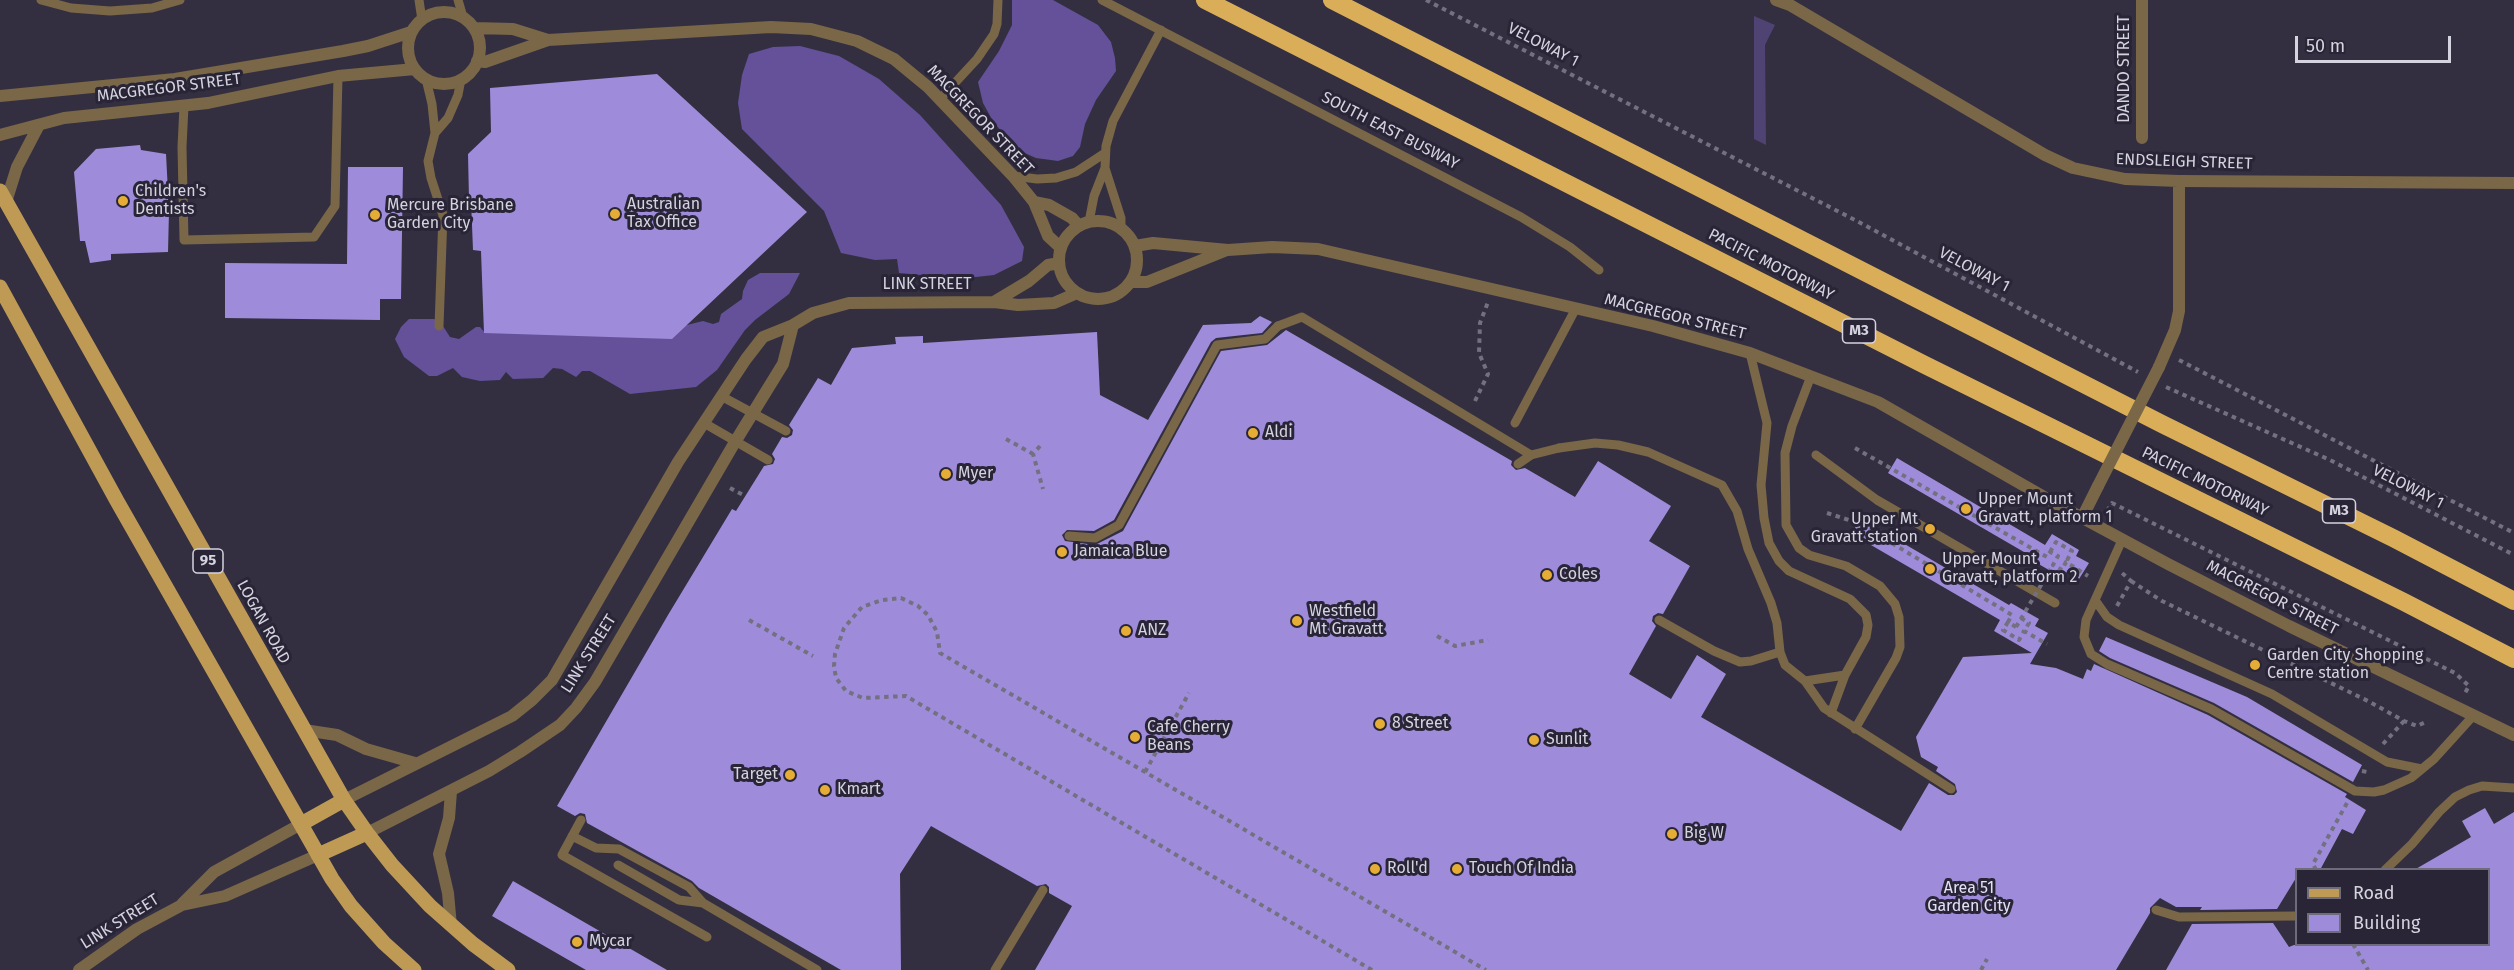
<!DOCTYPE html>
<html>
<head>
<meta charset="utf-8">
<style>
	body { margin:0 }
	#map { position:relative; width:2514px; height:970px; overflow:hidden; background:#332f41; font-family:"Fira Sans",sans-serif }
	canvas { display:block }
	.legend { position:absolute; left:2295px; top:868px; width:195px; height:78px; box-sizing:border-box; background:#292537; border:2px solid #6e6b7a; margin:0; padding:8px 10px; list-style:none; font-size:18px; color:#d5d3df }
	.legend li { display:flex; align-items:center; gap:12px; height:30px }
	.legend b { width:30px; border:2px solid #6e6b7a }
	.scale { position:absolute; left:2295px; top:36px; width:156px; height:27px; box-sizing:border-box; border:3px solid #d5d3df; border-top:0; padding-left:8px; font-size:18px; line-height:21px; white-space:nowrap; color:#d5d3df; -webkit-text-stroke:4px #292537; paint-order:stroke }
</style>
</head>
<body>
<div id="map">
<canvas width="2514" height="970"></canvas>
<ul class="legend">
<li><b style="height:8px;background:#be9a55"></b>Road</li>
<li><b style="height:16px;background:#9e8cdb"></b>Building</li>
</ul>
<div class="scale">50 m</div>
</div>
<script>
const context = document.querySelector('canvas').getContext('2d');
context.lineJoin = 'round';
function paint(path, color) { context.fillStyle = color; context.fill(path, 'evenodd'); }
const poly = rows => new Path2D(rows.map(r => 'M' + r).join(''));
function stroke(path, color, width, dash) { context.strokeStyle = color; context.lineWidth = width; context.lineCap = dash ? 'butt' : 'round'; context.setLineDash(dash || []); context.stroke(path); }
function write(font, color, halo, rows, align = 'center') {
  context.font = font + ' "Fira Sans",sans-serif'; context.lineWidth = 6; context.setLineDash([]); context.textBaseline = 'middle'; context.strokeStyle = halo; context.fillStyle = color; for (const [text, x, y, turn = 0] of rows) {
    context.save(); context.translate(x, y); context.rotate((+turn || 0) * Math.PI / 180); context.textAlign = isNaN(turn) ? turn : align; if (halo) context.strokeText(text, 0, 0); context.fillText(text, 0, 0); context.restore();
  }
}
paint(poly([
	[1754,16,1775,25,1765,45,1766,145,1754,139]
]), '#4e4373');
paint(poly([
	[1012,0,1053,0,1098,25,1111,42,1115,58,1116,71,1096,100,1085,124,1080,147,1073,156,1058,161,1036,158,1020,151,994,123,983,103,978,82,999,51,1012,25],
	[800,46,839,56,879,79,920,115,1001,205,1024,247,1022,261,994,275,967,278,932,276,899,273,897,259,875,260,841,253,824,211,742,129,738,103,742,75,749,54,773,47],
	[760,273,800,273,789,294,755,320,745,330,717,370,696,387,630,394,590,371,582,371,576,377,562,369,553,368,543,378,513,379,506,372,500,380,480,381,462,377,453,368,437,376,429,376,404,357,395,339,401,327,409,319,434,319,441,323,450,337,459,339,476,327,480,327,485,333,687,325,703,321,713,324,719,322,721,314,742,299,743,291,748,280]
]), '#64519a');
paint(poly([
	[657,74,807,212,672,339,484,333,481,251,473,250,471,200,469,199,468,154,491,132,490,88],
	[140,145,141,150,166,154,169,211,168,252,111,254,111,260,90,263,85,241,80,241,74,172,96,149],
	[348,167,403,167,401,299,380,299,380,320,225,318,225,263,347,264],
	[1260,316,1272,322,1262,333,1216,338,1211,342,1114,520,1094,531,1067,530,1062,535,1065,541,1095,545,1123,531,1221,351,1267,345,1286,330,1512,461,1511,465,1516,470,1525,468,1575,497,1598,461,1671,506,1649,541,1690,566,1663,614,1658,613,1653,616,1652,621,1656,626,1629,674,1671,699,1697,655,1726,674,1701,717,1901,831,1929,783,1948,795,1954,795,1957,792,1955,784,1936,771,1938,767,1921,757,1916,737,1963,657,2032,653,1994,631,2000,620,1852,534,1860,518,2009,605,2011,603,2039,619,2035,626,2048,633,2030,664,2056,668,2083,679,2087,669,2091,671,2094,664,2208,715,2347,794,2345,797,2366,810,2353,834,2342,829,2320,870,2296,870,2296,878,2277,909,2200,910,2202,907,2176,907,2160,898,2150,908,2150,913,2116,970,1035,970,1072,906,1049,893,1049,887,1046,884,1037,886,931,826,900,874,901,970,841,970,699,888,692,881,587,823,585,814,580,813,575,816,557,806,668,615,732,509,736,511,764,466,773,464,775,459,772,454,782,437,787,438,792,435,793,430,789,425,818,378,831,385,852,348,896,344,895,337,923,336,923,343,1097,332,1100,395,1148,420,1203,325,1251,323],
	[1897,458,2045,545,2052,534,2079,550,2076,556,2089,563,2079,579,2066,572,2063,578,2035,562,2036,559,1888,473],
	[2106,637,2247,697,2362,765,2353,782,2214,703,2110,658,2099,651],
	[2485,808,2494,824,2514,812,2514,970,2166,970,2192,924,2273,923,2289,947,2294,945,2488,945,2488,870,2414,870,2471,837,2462,821],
	[513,881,667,970,586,970,492,916]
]), '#9e8cdb');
stroke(poly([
	[1426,0,1855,220,2138,372],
	[2179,360,2514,533],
	[2166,387,2330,460,2514,555],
	[1475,401,1488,374,1479,353,1480,323,1488,302],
	[1006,439,1033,454],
	[1040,446,1033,454,1043,489],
	[1855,448,2047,557,2050,552,2058,556,2053,565,2062,570,2066,562,2088,576],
	[730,488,745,496],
	[2107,511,2112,503,2455,673,2469,686,2465,693],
	[1827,513,1858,523,2012,615,2008,622,2016,627],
	[2050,552,2056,542,2072,551,2066,562],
	[2131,581,2162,601,2368,701,2404,721,2417,726,2428,721],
	[2117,606,2131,581,2122,573],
	[2021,618,2029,623,2024,631,2047,644],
	[749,620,813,656],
	[2008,622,2003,630,2019,640,2024,631],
	[1437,636,1455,646,1488,640],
	[2383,744,2404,721],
	[2362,771,2367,772],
	[1145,772,1189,693],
	[2316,870,2313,864,2347,803],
	[2353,944,2368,970],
	[1981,970,1987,959]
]), '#737080', 4, [4.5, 4.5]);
stroke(poly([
	[41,0,71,8,110,11,152,8,180,0],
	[419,0,422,20],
	[458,0,463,17],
	[1102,0,1521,217,1570,247,1599,270],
	[426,79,432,104,435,133,428,161,431,178,443,215,439,326],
	[940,99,977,59,994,34,997,24,998,0],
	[184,106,182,147,184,240,314,237,335,206,338,76],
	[435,133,448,118,458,95,461,79],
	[1105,168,1121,218,1121,228],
	[1013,176,1037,179,1056,178,1076,172,1105,153],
	[1089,222,1094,196,1105,168,1106,146,1113,121,1161,30],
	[1750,353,1767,423,1761,485,1764,518,1769,543,1779,561,1789,571,1850,599,1866,615,1868,625,1866,637,1845,675,1805,681],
	[1811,376,1792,426,1785,453,1786,525,1799,548,1809,555,1846,566,1880,586,1895,604,1899,617,1900,647,1896,658,1855,729],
	[721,396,786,431],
	[704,423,768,460],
	[1515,423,1575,310],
	[1559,448,1595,443,1618,445,1648,452,1722,485,1737,511,1748,549,1771,603,1777,623,1780,652,1785,665,1805,681,1824,708,1951,789],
	[1816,455,1877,500,2055,603],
	[1518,464,1531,455],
	[1069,536,1095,538,1119,525,1217,345,1265,339,1278,326],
	[2122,540,2086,620,2084,637,2091,654,2107,664,2211,709,2355,791,2374,792,2384,790,2411,778,2434,759,2473,716],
	[2095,600,2107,617,2119,625,2272,694,2387,762,2422,769],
	[1659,620,1714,651,1740,662,1751,661,1780,652],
	[1831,713,1845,675],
	[581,820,562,855,707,937],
	[572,836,596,848,619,849,689,887,703,903,817,970],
	[618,865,679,900,703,903],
	[2385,870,2412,844,2439,812,2455,797,2469,790,2482,786,2514,788],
	[2156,910,2179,917,2296,916],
	[995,970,1043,890]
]), '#796747', 9);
stroke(poly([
	[2142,138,2142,0],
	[2179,181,2514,183]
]), '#796747', 12);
stroke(poly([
	[1776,0,1790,5,2045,155,2073,168,2125,179,2179,181,2179,311,2175,330,2159,367],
	'408 48a36 36 0 1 1 72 0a36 36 0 1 1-72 0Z',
	[474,28,513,29,548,40],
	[477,61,485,62,548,40,771,27,811,29,857,41,894,59,928,87,1013,176,1034,202,1048,236,1061,248],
	[0,96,175,79,343,51,368,46,411,32],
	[0,135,64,118,208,103,338,76,415,69],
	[6,202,17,167,39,125],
	[1034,202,1049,205,1072,218,1079,226],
	'1059 260a39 39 0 1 1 78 0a39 39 0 1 1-78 0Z',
	[1135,246,1153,243,1228,250,1272,247,1318,249,1653,326,1750,353,1878,402,2051,501,2168,564,2289,626,2514,735],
	[1131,282,1147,282,1227,250],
	[994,302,1029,281,1048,265,1059,263],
	[2082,518,2098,486],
	[304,730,337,735,366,749,415,763],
	[451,791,449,818,439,854,448,893,451,926],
	[344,800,512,716,532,700,552,680,678,462,746,359,763,337,793,325,813,313,849,303,994,302,1018,305,1054,303,1077,293],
	[367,833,489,771,520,752,560,725,576,708,595,682,735,442,783,364,793,325],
	[182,904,214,872,301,824],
	[79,970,137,929,182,905,225,896,318,855]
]), '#796747', 12);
stroke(poly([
	[0,191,344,800,367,833,392,865,430,906,473,944,508,970],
	[0,287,117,501,332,879,351,906,384,943,414,970],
	[301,824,344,800],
	[318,855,367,833]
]), '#be9a55', 15);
stroke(poly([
	[1205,0,1925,365,2404,602,2514,659],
	[1332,0,2162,424,2393,538,2514,601]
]), '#daae59', 18);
stroke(poly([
	[2016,627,2053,565],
	[1372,970,906,696,863,698,846,691,836,678,834,666,835,654,844,628,862,607,882,600,901,598,918,606,928,615,937,632,940,653,1486,970]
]), '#737080', 4, [4.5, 4.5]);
stroke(poly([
	[1278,326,1302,317,1531,455,1559,448]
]), '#796747', 9);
stroke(poly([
	[2098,486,2159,367]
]), '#796747', 12);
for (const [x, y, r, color] of [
	[123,201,6,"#e5ad35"],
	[615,214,6,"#e5ad35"],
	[375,215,6,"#e5ad35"],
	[1253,433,6,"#e5ad35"],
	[946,474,6,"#e5ad35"],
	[1966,509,6,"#e5ad35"],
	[1930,529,6,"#e5ad35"],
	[1062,552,6,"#e5ad35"],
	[1930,569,6,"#e5ad35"],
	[1547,575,6,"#e5ad35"],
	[1297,621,6,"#e5ad35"],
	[1126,631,6,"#e5ad35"],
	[2255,665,6,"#e5ad35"],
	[1380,724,6,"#e5ad35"],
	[1135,737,6,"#e5ad35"],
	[1534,740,6,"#e5ad35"],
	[790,775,6,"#e5ad35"],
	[825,790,6,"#e5ad35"],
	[1672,834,6,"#e5ad35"],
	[1375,869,6,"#e5ad35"],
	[1457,869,6,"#e5ad35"],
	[577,942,6,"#e5ad35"]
]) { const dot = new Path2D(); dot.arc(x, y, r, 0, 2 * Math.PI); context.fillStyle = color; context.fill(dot); stroke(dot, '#292537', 2); }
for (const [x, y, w] of [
	[1859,331,33],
	[2339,511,33],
	[208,561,30]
]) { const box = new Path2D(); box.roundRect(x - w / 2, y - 12, w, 24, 4.5); context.fillStyle = '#292537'; context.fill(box); stroke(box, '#d5d3df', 1.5); }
write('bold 15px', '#d5d3df', null, [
	["M3",1859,331],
	["M3",2339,511],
	["95",208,561]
]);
write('16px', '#d5d3df', '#292537', [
	["VELOWAY 1",1543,45,27],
	["DANDO STREET",2125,69,-90],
	["MACGREGOR STREET",169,88,-7],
	["MACGREGOR STREET",980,120,46],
	["SOUTH EAST BUSWAY",1390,131,27],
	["ENDSLEIGH STREET",2184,162,2],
	["PACIFIC MOTORWAY",1771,265,27],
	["VELOWAY 1",1974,270,28],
	["LINK STREET",927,285],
	["MACGREGOR STREET",1675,317,14],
	["PACIFIC MOTORWAY",2205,482,26],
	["VELOWAY 1",2408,487,27],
	["MACGREGOR STREET",2272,598,27],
	["LOGAN ROAD",263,622,61],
	["LINK STREET",589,654,-58],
	["LINK STREET",120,922,-32]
]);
write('16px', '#d5d3df', '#292537', [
	["Children's",135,192],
	["Dentists",135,210],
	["Australian",627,205],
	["Tax Office",627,223],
	["Mercure Brisbane",387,206],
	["Garden City",387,224],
	["Aldi",1265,433],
	["Myer",958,474],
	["Upper Mount",1978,500],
	["Gravatt, platform 1",1978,518],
	["Upper Mt",1918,520,"right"],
	["Gravatt station",1918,538,"right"],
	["Jamaica Blue",1074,552],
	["Upper Mount",1942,560],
	["Gravatt, platform 2",1942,578],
	["Coles",1559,575],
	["Westfield",1309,612],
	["Mt Gravatt",1309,630],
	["ANZ",1138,631],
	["Garden City Shopping",2267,656],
	["Centre station",2267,674],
	["8 Street",1392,724],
	["Cafe Cherry",1147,728],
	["Beans",1147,746],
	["Sunlit",1546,740],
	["Target",778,775,"right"],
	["Kmart",837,790],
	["Big W",1684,834],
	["Roll'd",1387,869],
	["Touch Of India",1469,869],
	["Mycar",589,942]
], 'left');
write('16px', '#e4e0f6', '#292537', [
	["Area 51",1969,889],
	["Garden City",1969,907]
]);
</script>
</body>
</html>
